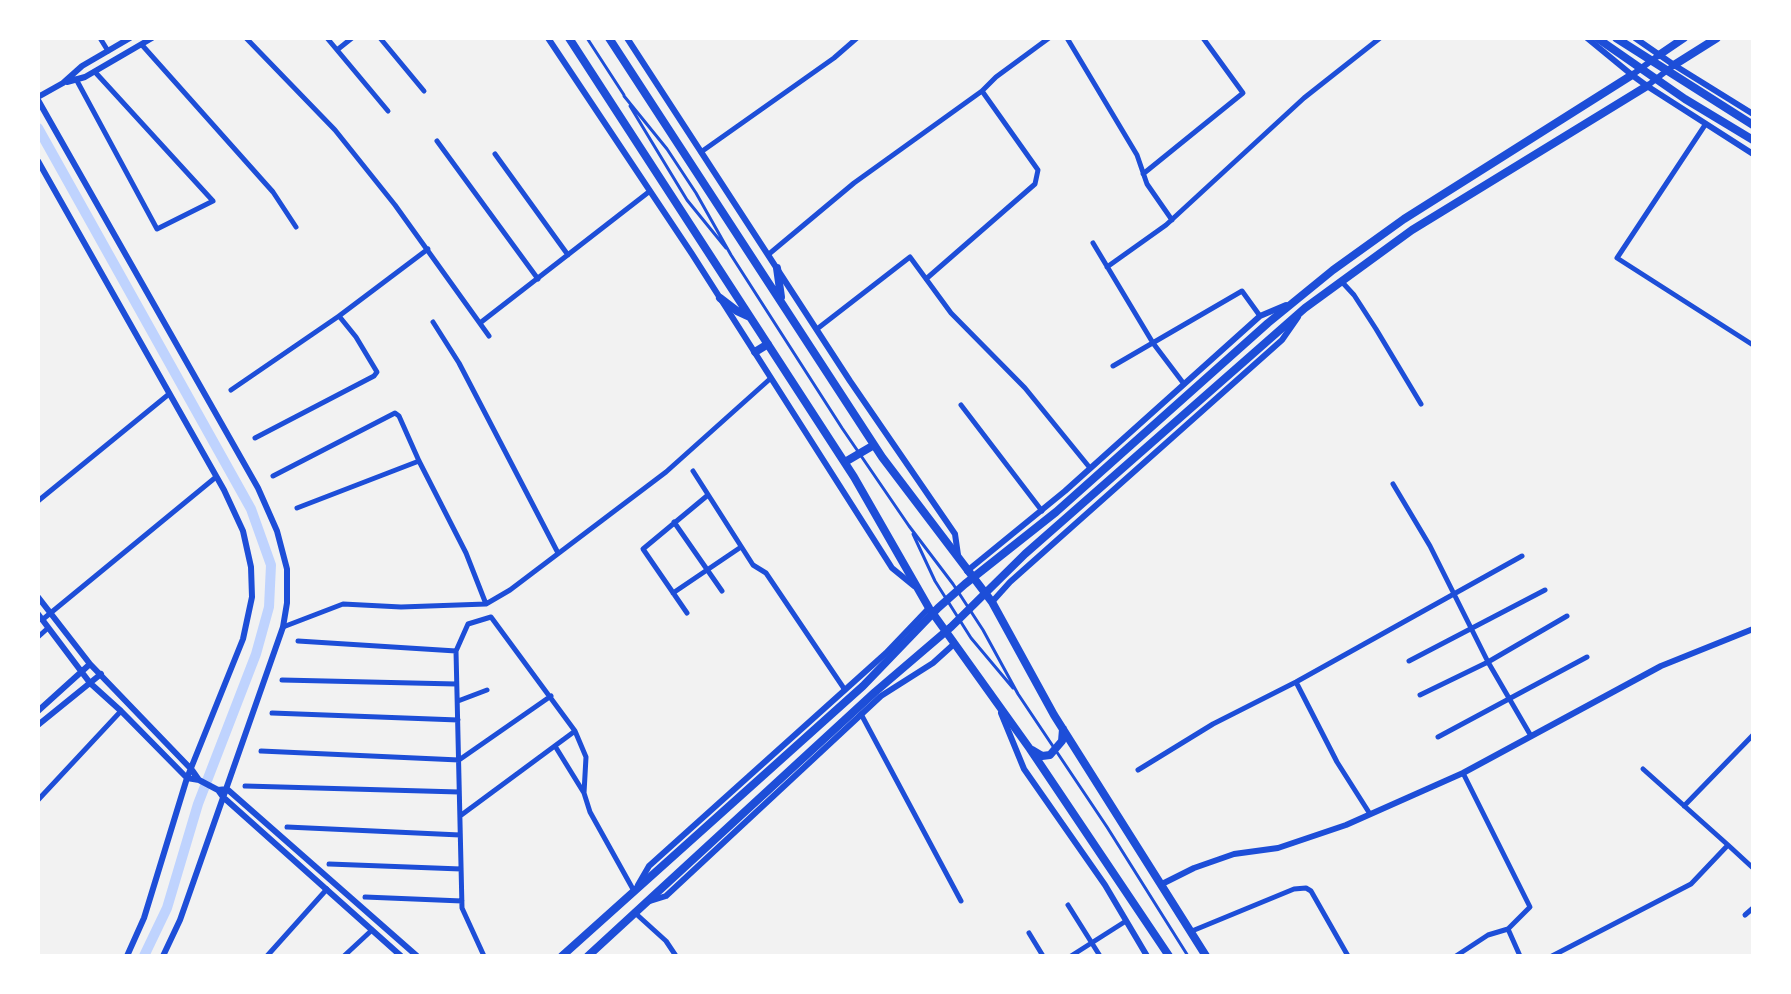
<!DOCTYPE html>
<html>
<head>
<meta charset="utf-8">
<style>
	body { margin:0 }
	#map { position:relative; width:1791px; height:994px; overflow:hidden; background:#f2f2f2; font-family:"Alegreya Sans",sans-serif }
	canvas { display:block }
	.frame { position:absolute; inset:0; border:40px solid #fff; pointer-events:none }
</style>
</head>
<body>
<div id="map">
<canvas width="1791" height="994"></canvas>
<div class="frame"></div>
</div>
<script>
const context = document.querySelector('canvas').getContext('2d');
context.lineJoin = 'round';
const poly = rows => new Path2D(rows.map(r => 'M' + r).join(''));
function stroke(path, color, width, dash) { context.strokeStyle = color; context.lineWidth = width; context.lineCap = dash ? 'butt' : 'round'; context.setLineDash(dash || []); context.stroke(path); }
stroke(poly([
	[38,128,251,509,271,565,269,607,256,654,198,804,167,908,144,956]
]), '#bfd3fe', 10);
stroke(poly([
	[587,38,624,95],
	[624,96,667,149,696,193,731,255,842,428,909,526,953,584,983,630,1018,694,1107,827,1188,956],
	[630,106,687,200,726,248],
	[913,534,935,581,971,638,1013,688]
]), '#1d4ed8', 3);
stroke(poly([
	[100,38,108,51],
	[246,38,335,130,395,205,489,336],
	[327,38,388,111],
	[380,38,424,91],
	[1067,38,1137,155,1147,184,1172,220],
	[142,45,273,192,296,227],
	[337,50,352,38],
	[76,79,157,229,213,201,95,72],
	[1705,125,1617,258,1753,345],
	[437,141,538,279],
	[701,152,834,58,857,38],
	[495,154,568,255],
	[1143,174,1243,93,1203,38],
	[1093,243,1153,343,1184,384],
	[769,254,854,183,982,91,996,77,1049,38],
	[1107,267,1166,225,1304,98,1380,38],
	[926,279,1035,184,1038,170,982,91],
	[1342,282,1354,295,1376,329,1421,404],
	[433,322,459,363,558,553],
	[480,323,650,191],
	[817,329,910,257,951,313,1025,388,1090,468],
	[1113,366,1242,291,1260,316],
	[231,390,339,316,428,249],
	[961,405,1042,511],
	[255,438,374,376,377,372,356,337,339,316],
	[693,471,753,565,766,573,845,690],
	[273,476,395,413,399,416,419,461,466,553,486,604],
	[1393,484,1430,546,1488,662,1531,736],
	[38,501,169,394],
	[297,508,419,461],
	[674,522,722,591],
	[673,593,741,547],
	[687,613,643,549,708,495],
	[42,620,216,477],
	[283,627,343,604,401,607,486,604,510,590,666,472,771,378],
	[38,637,48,628],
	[298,641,456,651],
	[1409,661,1545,590],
	[282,680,456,684],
	[1296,682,1337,762,1370,814],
	[1420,695,1488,662,1567,616],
	[458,701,487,690],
	[272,713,458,720],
	[861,714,961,901],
	[1438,737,1587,657],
	[555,746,584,793],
	[261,751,459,760,551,696],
	[1643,769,1728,845],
	[1138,770,1213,724,1296,682,1522,556],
	[1463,773,1530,907,1508,929],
	[245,786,459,792],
	[38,800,121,711],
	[1684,806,1753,735],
	[460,816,575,731],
	[287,827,460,835],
	[329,864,461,869],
	[365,897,462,901],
	[1068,905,1100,956],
	[634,912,666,941,676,956],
	[1745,915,1753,908],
	[1192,931,1294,889,1306,888,1311,891,1348,956],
	[1029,933,1043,956],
	[267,956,327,889],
	[344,956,372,930],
	[484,956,462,908,456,651,468,624,491,617,575,731,586,757,584,793,590,812,634,891],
	[1071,956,1126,921],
	[1456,956,1488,935,1508,929,1520,956],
	[1552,956,1691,884,1728,845,1753,868]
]), '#1d4ed8', 5);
stroke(poly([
	[548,38,692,254,892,568,914,586],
	[627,38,850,381,955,534,958,555],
	[1587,38,1632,75],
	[1635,38,1674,65,1647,86,1632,75,1659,55],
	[1674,65,1753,114],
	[67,82,85,77,152,38],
	[1647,86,1753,154],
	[38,97,63,83,82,66,130,38],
	[38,100,258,488,277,531,287,569,287,603,283,627,180,920,163,956],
	[38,161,224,490,243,531,251,567,252,597,243,639,187,778,144,918,127,956],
	[967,571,1065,491,1260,316,1286,305],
	[38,597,90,664,192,770,199,780,187,778,121,711,90,683,38,614],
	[992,602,1010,582,1282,340,1298,317],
	[38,711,90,664],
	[1001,713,1024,769,1105,885,1147,956],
	[38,725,101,674],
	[199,780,218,790],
	[1162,884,1194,868,1234,854,1278,848,1346,825,1463,773,1661,666,1753,629],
	[638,885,649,866,886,653,929,608],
	[650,901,666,896,881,696,933,663,954,644],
	[401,956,223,797,218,790,227,789,417,956]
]), '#1d4ed8', 6);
stroke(poly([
	[569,38,854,477,929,608,1030,749,1169,956],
	[609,38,882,457,992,602,1054,715,1206,956],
	[1597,38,1685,99,1753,140],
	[1616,38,1753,125],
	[1659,55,1684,38],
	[1674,65,1717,38],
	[777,268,781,297],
	[720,298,737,311,750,317],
	[755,352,768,344],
	[845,462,874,445],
	[1032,750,1042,756,1050,755,1062,741,1063,729],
	[562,956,863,686,938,608,965,584,1056,512,1268,323,1333,270,1404,219,1632,75],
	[588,956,875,692,951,627,1025,554,1305,308,1412,230,1647,86]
]), '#1d4ed8', 8);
</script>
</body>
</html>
